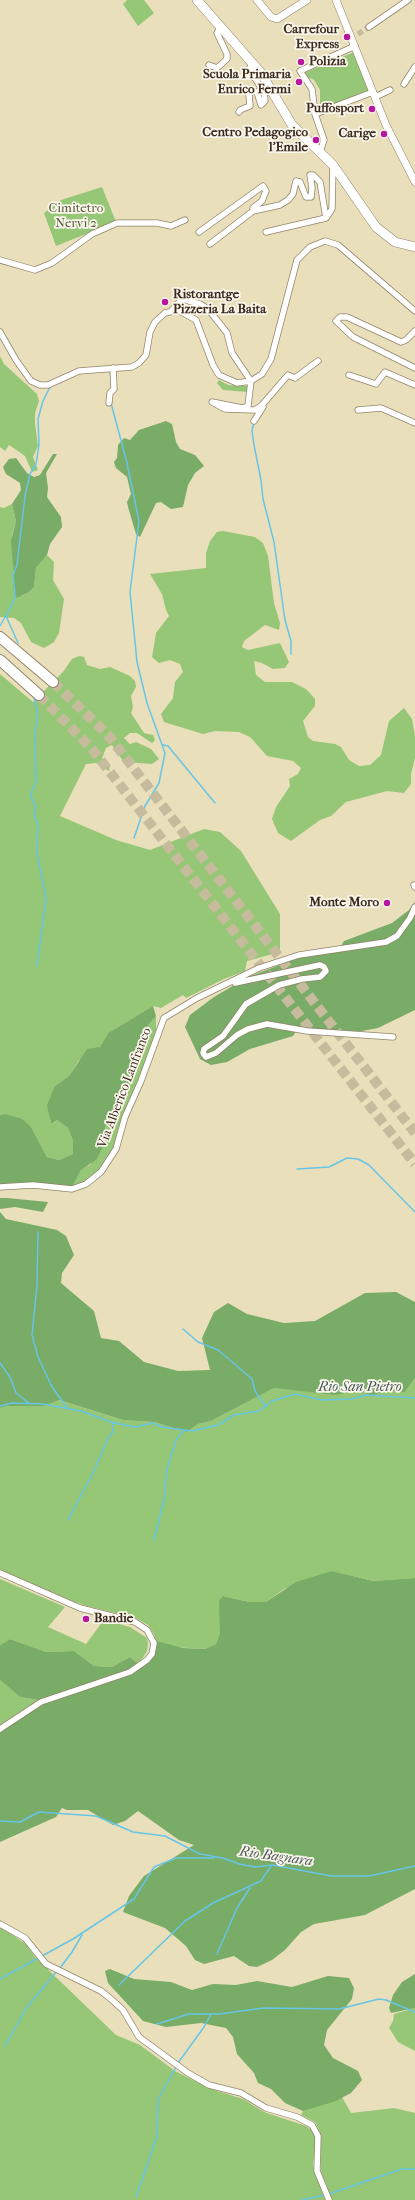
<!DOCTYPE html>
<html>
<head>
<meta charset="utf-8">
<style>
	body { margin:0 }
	canvas { display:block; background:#e9dfbb }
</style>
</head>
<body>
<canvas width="415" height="2200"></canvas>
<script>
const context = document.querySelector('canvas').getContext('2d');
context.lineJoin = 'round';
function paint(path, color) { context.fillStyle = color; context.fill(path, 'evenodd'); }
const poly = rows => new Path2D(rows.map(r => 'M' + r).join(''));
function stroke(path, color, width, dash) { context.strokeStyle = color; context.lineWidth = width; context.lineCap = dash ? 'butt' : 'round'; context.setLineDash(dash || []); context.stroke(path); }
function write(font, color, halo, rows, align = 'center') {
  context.font = font + ' "IM FELL French Canon",serif'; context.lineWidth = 3.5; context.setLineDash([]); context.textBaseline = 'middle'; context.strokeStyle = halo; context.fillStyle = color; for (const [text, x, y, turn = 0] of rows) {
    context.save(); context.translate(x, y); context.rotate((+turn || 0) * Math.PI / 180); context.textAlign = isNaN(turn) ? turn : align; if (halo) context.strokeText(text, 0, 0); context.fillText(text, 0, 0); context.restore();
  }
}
paint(poly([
	[127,0,144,0,154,13,138,26,123,4],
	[354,52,369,90,320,110,320,90,314,80,305,76,304,73],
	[102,187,116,222,56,246,44,213,61,200],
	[0,356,4,364,37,394,39,401,35,413,35,424,38,446,33,457,38,470,32,472,25,456,9,445,5,451,0,447],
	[219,380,228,385,249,386,249,392,223,390,217,383],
	[12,504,16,521,12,535,14,577,13,585,22,596,28,593,34,587,36,568,47,555,54,562,53,580,64,599,59,633,54,642,44,648,31,642,21,623,14,618,0,617,0,507,4,508],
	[223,531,255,537,263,543,268,556,274,603,280,623,279,630,265,625,244,641,242,647,248,650,280,643,289,662,285,668,273,669,262,663,254,661,256,675,265,682,292,682,306,689,315,699,315,706,303,721,308,737,313,741,335,744,341,747,349,760,359,766,370,765,381,755,389,721,404,708,412,719,415,736,415,758,411,774,411,784,404,793,387,791,346,802,331,816,320,820,291,841,278,833,272,819,276,807,290,786,289,779,298,774,301,768,293,761,267,756,250,737,239,732,215,731,203,734,164,722,161,714,173,698,175,682,183,672,180,664,170,660,159,663,152,657,156,633,169,616,166,610,162,594,150,574,206,568,206,553,210,541,217,532],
	[79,656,84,657,87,665,100,669,110,667,130,676,135,681,136,687,131,696,133,707,131,713,144,733,153,735,155,740,152,743,137,733,130,733,124,738,130,744,136,742,151,749,159,759,152,764,124,762,112,745,106,748,102,758,110,765,109,771,96,763,86,764,60,816,116,840,150,850,204,829,220,832,241,851,280,914,280,952,247,961,245,971,224,979,186,998,183,995,161,1008,153,1006,108,1033,100,1047,79,1060,69,1076,55,1086,53,1124,57,1120,68,1128,73,1141,73,1154,59,1160,47,1157,31,1127,5,1114,0,1115,0,674,33,702,63,672,72,659],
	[156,1016,156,1033,114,1148,100,1171,85,1183,72,1187,79,1171,90,1165,104,1143,105,1127,124,1093,139,1054,145,1029],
	[415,1378,415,1578,373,1581,332,1571,284,1589,266,1602,249,1602,223,1596,220,1633,216,1644,205,1649,173,1647,156,1641,154,1634,148,1625,136,1618,87,1606,49,1593,0,1570,0,1408,7,1406,44,1406,58,1400,123,1420,154,1422,187,1432,198,1424,211,1421,274,1388,351,1393,358,1390,372,1396,385,1391,405,1392],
	[0,1579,65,1607,48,1627,86,1644,103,1621,112,1622,130,1627,147,1638,148,1644,147,1651,139,1664,130,1657,112,1667,94,1666,74,1651,46,1652,10,1639,0,1645],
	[0,1680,20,1697,39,1700,0,1725],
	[0,1927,26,1944,35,1957,116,2035,140,2045,175,2071,211,2089,243,2099,264,2112,306,2126,313,2131,316,2140,313,2165,325,2200,0,2200],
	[415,2008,415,2051,398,2042,389,2028,393,2021,394,2014],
	[342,2097,351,2113,394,2108,415,2113,415,2200,332,2200,321,2172,320,2132,315,2122,301,2115,303,2111]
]), '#96c776');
paint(poly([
	[166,421,172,424,176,442,180,449,195,455,204,466,195,473,188,485,183,507,171,509,161,502,156,503,140,537,136,534,128,507,127,502,131,494,127,477,116,468,114,462,117,458,118,445,124,438,130,440,139,430],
	[53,454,57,454,46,473,48,488,47,497,61,517,62,527,50,544,47,555,36,568,34,587,28,593,16,598,13,585,14,577,11,541,16,521,12,504,21,490,20,483,6,474,3,467,9,459,16,458,27,473,34,477,40,475],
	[415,902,415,1010,378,1028,346,1034,297,1030,293,1036,250,1049,227,1062,211,1065,200,1059,185,1027,190,1015,214,997,248,977,298,958,338,951,344,941,392,923,409,910],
	[153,1006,156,1016,145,1029,139,1054,124,1093,105,1127,104,1143,97,1159,80,1171,72,1187,0,1185,0,1115,5,1114,22,1119,31,1127,47,1157,59,1160,73,1154,73,1141,68,1128,57,1120,52,1124,49,1115,47,1105,55,1086,69,1076,87,1049,100,1047,108,1033],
	[0,1198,7,1198,48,1202,43,1212,15,1207,0,1209],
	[0,1212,6,1219,57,1230,66,1236,74,1255,62,1273,61,1283,94,1311,101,1338,119,1341,144,1362,178,1371,210,1370,202,1338,214,1312,228,1303,247,1314,284,1323,315,1321,365,1293,396,1292,415,1302,415,1378,405,1392,385,1391,372,1396,358,1390,336,1395,274,1388,211,1421,198,1424,187,1432,154,1422,123,1420,59,1400,44,1406,7,1406,0,1408],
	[332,1571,373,1581,415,1578,415,1889,365,1915,314,1924,301,1932,285,1950,272,1960,257,1967,249,1966,234,1956,204,1964,195,1960,186,1946,165,1928,123,1912,129,1896,144,1876,194,1845,179,1840,138,1811,125,1821,113,1825,88,1810,67,1810,62,1808,56,1817,0,1842,0,1732,41,1705,131,1674,152,1659,156,1641,183,1648,205,1649,216,1644,220,1633,219,1601,223,1596,249,1602,266,1602,296,1582],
	[10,1639,46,1652,74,1651,94,1666,112,1667,130,1657,139,1664,129,1671,39,1700,20,1697,0,1680,0,1645],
	[110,1969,134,1979,171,1982,192,1990,213,1984,236,1985,257,1981,292,1987,328,1976,349,1978,354,1988,352,1999,327,2030,324,2045,333,2058,358,2071,362,2080,351,2093,336,2101,303,2111,285,2103,271,2089,258,2083,254,2073,237,2054,233,2037,226,2028,201,2023,166,2027,143,2021,108,1983,105,1971],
	[415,1974,415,2008,391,2013,389,2008,393,1995,402,1982]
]), '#78ac67');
stroke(poly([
	[110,372,111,378],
	[111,403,127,463,139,521,130,592,137,662,147,703,165,753,159,783,145,806,134,838],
	[254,422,252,431,254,445,261,480,263,499,274,542,285,620,291,641,291,654],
	[6,616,18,643],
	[0,626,13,603,15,594,13,575,17,565,25,496,30,474,36,464,39,445,38,419,43,401,50,387],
	[34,697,38,714,35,733,36,783,32,790,31,797,36,806,34,815,38,825,37,853,46,898,37,966],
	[163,745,168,746,215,803],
	[297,1169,329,1167,347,1158,358,1159,369,1165,415,1212],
	[38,1232,37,1285,32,1335,38,1357,52,1387,68,1409],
	[183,1329,198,1342,218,1350,252,1379,255,1391,266,1407],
	[0,1363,10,1377,16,1393,30,1404],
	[0,1406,12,1403,43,1404,81,1411,111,1422,129,1426,136,1427,152,1423,162,1427,192,1431,218,1425,234,1415,259,1411,272,1401,295,1394,321,1400,352,1399,366,1395,415,1398],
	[68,1520,95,1469,108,1438,113,1432,113,1422],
	[154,1540,164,1500,167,1469,176,1440,184,1430],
	[0,1821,20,1822,39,1812,96,1816,133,1832,165,1836,200,1854,223,1858,239,1864,255,1867,273,1865,331,1876,369,1876,415,1866],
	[217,1954,237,1908,250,1888],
	[42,1956,73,1939,134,1899,154,1867,176,1858,214,1858],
	[60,1968,72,1952,82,1935],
	[0,1979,38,1958],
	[119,1985,185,1921,213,1903,261,1881,271,1866],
	[157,2024,189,2014,219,2014,264,2008,339,2009,379,1999,386,2000,415,2012],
	[5,2046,27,2007,57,1971],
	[178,2063,204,2027,211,2014],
	[329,2194,402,2169,415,2169],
	[136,2197,157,2136,158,2100,176,2067],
	[302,2200,325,2195]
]), '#67c5e5', 1.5);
stroke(poly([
	[358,34,369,27]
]), '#c6bb9c', 5.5, [5.5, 3]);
stroke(poly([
	[53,682,108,735,415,1133],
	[39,695,92,749,415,1164]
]), '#c6bb9c', 10, [10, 5]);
const minor = poly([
	[369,27,408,0],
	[355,46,300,71,312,89,315,114,373,92],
	[209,65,217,68,227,59,227,54,217,33,221,26],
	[404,84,415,67],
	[375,97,390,90],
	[239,112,240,110,250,106,249,95,252,91,257,92,261,105,265,101,264,92,249,69,253,63],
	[315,114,324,140,320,152],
	[199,232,263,186,266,191,262,201,253,208,253,211,280,205,288,200,293,194,296,181,300,182,306,197,311,197,312,188,310,175,313,175,320,182,326,218,332,209,333,165],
	[266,232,326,218],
	[210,244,253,211],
	[0,260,35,270,52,263,92,234,117,223,157,223,171,226,185,220],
	[172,310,182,299,200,304,208,309,227,333,232,353,251,381,248,406,242,408,212,402,225,409,255,410,262,405,288,375,295,378,318,361],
	[415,331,406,340,401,342,347,317,340,317,336,321,353,337,415,368],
	[0,332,16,360,31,381,40,385,48,385,79,371,132,367,139,363,146,355,150,332,155,322,165,313,178,310,196,320,213,365,219,375,237,383,251,381,262,374,271,359,297,260,310,247,325,241,338,245,415,311],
	[349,375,376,384,385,372,415,385],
	[109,403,110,393,114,389,113,368],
	[358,410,381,408,415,423],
	[254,421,263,407],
	[414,885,415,887],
	[235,983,320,965,324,967,326,971,320,977,302,979,279,985,246,1004,223,1036,204,1049,203,1053,206,1057,216,1053,237,1035,248,1029,267,1024,307,1031,393,1037],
	[0,1187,33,1185,72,1189,86,1184,101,1172,116,1149,125,1117,141,1081,164,1018,197,998,259,968,299,955,386,942,397,936,410,918,415,907],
	[0,1573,80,1608,135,1622,147,1630,154,1643,152,1654,147,1660,130,1672,41,1702,0,1729],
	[0,1924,25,1938,46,1964,101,1991,111,1999,123,2010,139,2037,188,2073,209,2085,241,2093,266,2108,297,2117,312,2125,318,2136,317,2171,329,2200]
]);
const tertiary = poly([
	[257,0,271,17,277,19,307,0],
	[336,0,386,125,415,182]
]);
const primary = poly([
	[197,0,261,73,292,125,333,165,376,227,395,242,415,247]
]);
const motorway = poly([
	[0,637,53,682],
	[0,660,39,695]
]);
stroke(minor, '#92846c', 7);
stroke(tertiary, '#92846c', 8);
stroke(primary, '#92846c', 10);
stroke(motorway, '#92846c', 12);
stroke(minor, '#fff', 5.5);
stroke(tertiary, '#fff', 7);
stroke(primary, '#fff', 9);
stroke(motorway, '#fff', 10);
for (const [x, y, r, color] of [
	[347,37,4,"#b5179e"],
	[301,62,4,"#b5179e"],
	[299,82,4,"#b5179e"],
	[372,109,4,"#b5179e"],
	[384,134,4,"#b5179e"],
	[316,140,4,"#b5179e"],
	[165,302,4,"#b5179e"],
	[387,903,4,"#b5179e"],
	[86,1619,4,"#b5179e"]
]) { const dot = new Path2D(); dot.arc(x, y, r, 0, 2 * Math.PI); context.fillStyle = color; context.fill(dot); stroke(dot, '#fbf7ec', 1.5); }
write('bold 13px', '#3b2a1e', '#fbf7ec', [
	["Carrefour",339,30],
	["Express",339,45],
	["Polizia",309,62,"left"],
	["Scuola Primaria",291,75],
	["Enrico Fermi",291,90],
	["Puffosport",364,109],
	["Centro Pedagogico",308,133],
	["l'Emile",308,148],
	["Carige",376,134],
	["Ristorantge",173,295,"left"],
	["Pizzeria La Baita",173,310,"left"],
	["Monte Moro",379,903],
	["Bandie",94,1619,"left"]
], 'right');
write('13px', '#565938', '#fbf7ec', [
	["Cimitetro",76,209],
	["Nervi 2",76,224]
]);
write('13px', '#3b2a1e', '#fbf7ec', [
	["Via Alberico Lanfranco",125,1088,-69]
]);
write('italic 14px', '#48585a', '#fbf7ec', [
	["Rio San Pietro",360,1388],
	["Rio Bagnara",276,1857,8]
]);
</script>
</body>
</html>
